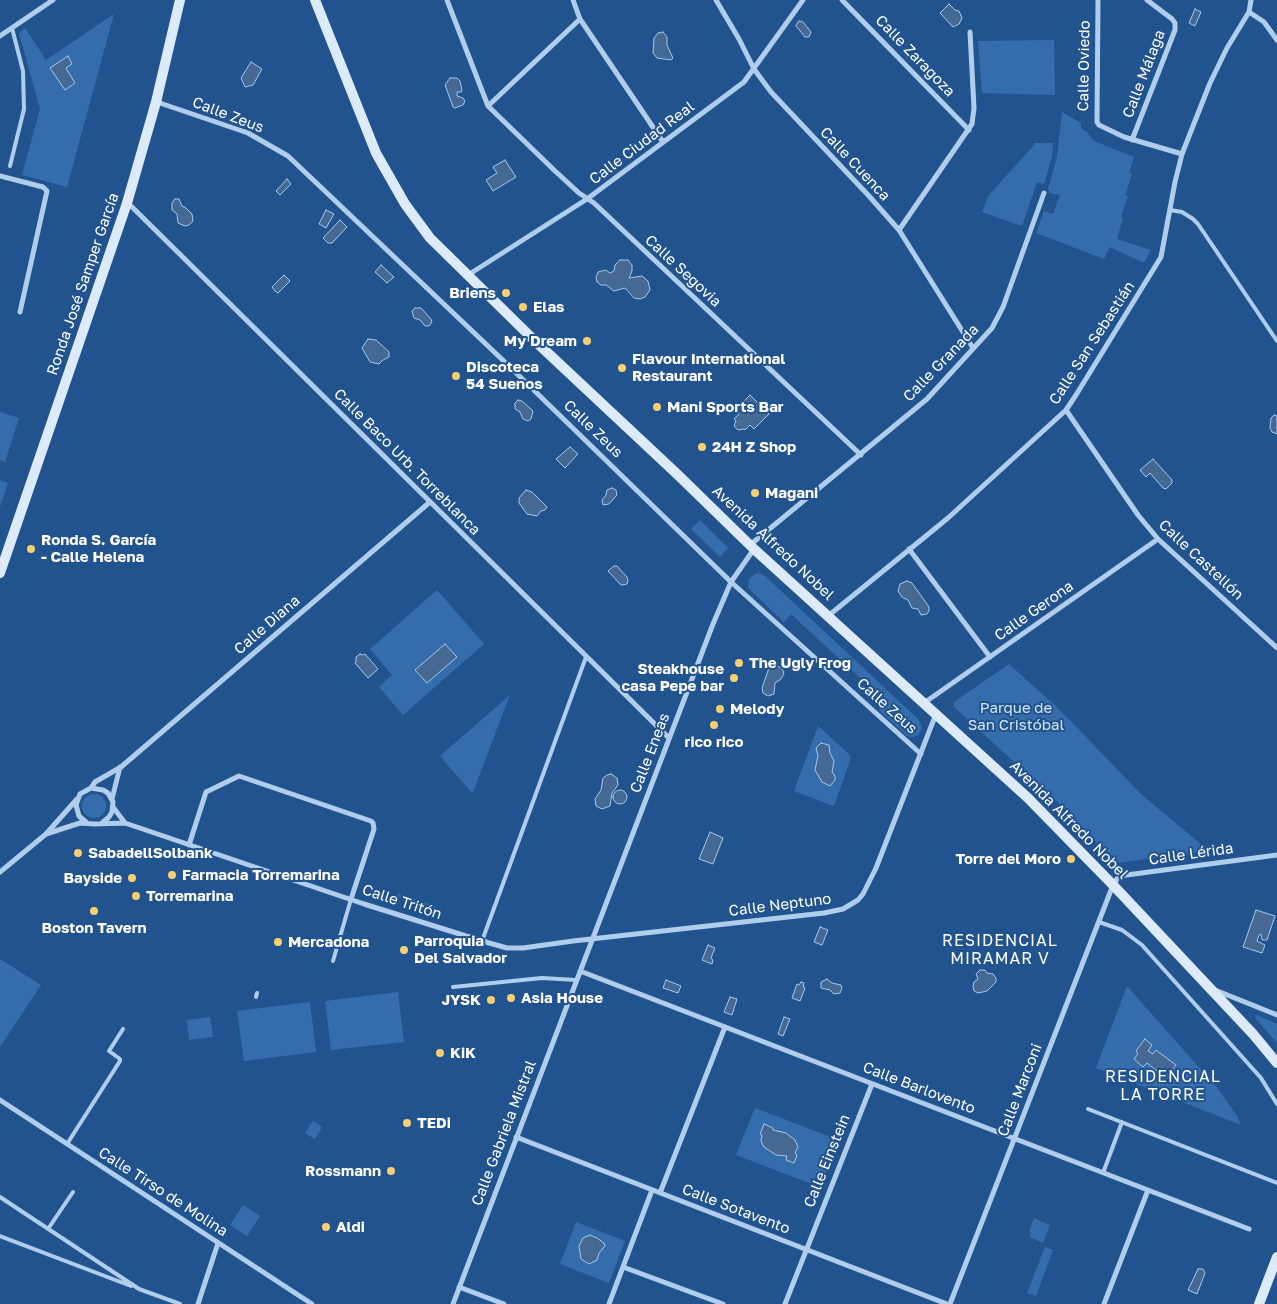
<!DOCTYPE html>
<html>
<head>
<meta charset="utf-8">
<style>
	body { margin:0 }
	canvas { display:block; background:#21538f }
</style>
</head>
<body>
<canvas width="1277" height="1304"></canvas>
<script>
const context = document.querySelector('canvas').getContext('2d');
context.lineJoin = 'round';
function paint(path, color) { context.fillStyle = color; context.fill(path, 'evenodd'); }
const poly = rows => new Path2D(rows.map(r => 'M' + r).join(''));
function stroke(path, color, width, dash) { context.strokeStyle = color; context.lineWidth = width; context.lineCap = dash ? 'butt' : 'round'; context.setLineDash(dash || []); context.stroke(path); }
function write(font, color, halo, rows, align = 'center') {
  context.font = font + ' "Golos Text",sans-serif'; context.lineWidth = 4; context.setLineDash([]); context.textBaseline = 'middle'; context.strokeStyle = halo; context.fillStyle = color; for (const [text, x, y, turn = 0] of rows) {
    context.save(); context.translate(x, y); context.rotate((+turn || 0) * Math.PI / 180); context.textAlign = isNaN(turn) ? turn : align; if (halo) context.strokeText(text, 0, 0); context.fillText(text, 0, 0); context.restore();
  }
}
paint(poly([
	[114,14,67,187,22,175,40,109,19,33,25,28,46,60],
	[1054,40,1055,95,982,93,978,41],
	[1062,112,1081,123,1081,128,1087,132,1094,141,1134,157,1129,173,1132,174,1125,195,1128,196,1121,217,1123,218,1117,239,1151,250,1144,263,1110,247,1104,259,1036,233,1044,211,1053,214,1060,195,1050,193,1048,189,1057,157],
	[1034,143,1053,143,1052,156,1044,184,1037,182,1022,226,982,212,989,195,1034,145],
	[0,412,19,418,5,462,0,460],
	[0,480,8,483,0,507],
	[700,520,728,548,720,557,691,529],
	[760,573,765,576,918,719,922,726,919,735,912,737,907,736,879,710,886,702,791,614,784,622,752,592,748,587,749,579,755,574],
	[437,590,484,644,403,715,379,687,392,675,370,649],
	[1009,664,1059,709,1141,794,1209,851,1116,863,1063,807,953,706,954,702],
	[510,695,473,792,471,792,440,756],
	[818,726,849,754,851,758,834,806,794,791],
	'82 806a12 12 0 1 1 24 0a12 12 0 1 1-24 0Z',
	[398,894,436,906,435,909,397,896],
	[0,959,41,985,0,1047],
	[1127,986,1219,1090,1237,1116,1241,1125,1096,1068],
	[398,992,404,1042,331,1050,325,1001],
	[310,1002,316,1052,244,1061,237,1011],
	[1257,1015,1277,1024,1277,1043,1255,1018],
	[210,1017,213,1037,189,1040,187,1020],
	[755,1108,839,1140,834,1152,830,1151,825,1164,829,1166,820,1187,736,1155],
	[313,1121,322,1127,315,1139,305,1133],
	[243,1205,260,1216,247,1236,230,1225],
	[1034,1218,1050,1225,1043,1243,1030,1237,1031,1233,1029,1232],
	[576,1222,625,1241,609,1283,560,1264],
	[1045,1247,1053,1250,1036,1296,1027,1293]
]), '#356dac');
const water = poly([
	[949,4,955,10,959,11,962,18,959,24,953,27,940,13,949,4],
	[1195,9,1201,12,1195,26,1189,23,1195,9],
	[799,21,803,22,811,32,809,37,805,37,796,26,796,25,799,21],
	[663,32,667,37,667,45,673,58,671,60,657,58,653,53,654,38,658,33,663,32],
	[68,56,72,64,66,68,75,83,65,90,50,68,68,56],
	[251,62,262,69,253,85,245,87,241,78,251,62],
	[450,78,457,78,460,81,462,90,461,92,457,92,457,96,463,98,465,101,463,105,455,108,453,107,445,85,450,78],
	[505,160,516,177,493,191,486,180,497,173,493,167,505,160],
	[287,179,291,184,280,195,276,191,287,179],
	[175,199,179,199,182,206,186,208,192,214,193,221,189,225,185,226,178,223,177,214,172,210,172,203,175,199],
	[326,210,334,214,326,228,319,224,326,210],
	[340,220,347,227,332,243,328,243,323,238,340,220],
	[620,260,628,260,632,265,632,271,629,278,642,276,648,281,650,290,645,297,640,299,634,298,625,288,614,291,606,285,601,285,597,282,596,277,598,272,606,270,610,273,614,271,615,265,620,260],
	[381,265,394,277,387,283,375,272,381,265],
	[284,275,290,281,278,293,275,291,272,287,284,275],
	[415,308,421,308,431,319,432,322,429,326,425,326,420,320,414,318,412,311,415,308],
	[368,339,376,340,389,352,389,357,383,360,379,364,370,362,362,348,368,339],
	[750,395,769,414,754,429,750,425,745,430,744,429,738,430,734,426,736,421,734,419,739,414,735,410,750,395],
	[518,400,522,401,533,411,531,419,528,421,523,419,520,412,515,409,515,403,518,400],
	[1274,415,1277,416,1277,434,1272,432,1270,428,1271,418,1274,415],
	[570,447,578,454,565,468,556,459,570,447],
	[1153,459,1172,480,1172,483,1166,489,1163,488,1150,473,1146,477,1140,470,1153,459],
	[612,488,616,490,617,495,609,504,603,505,602,500,606,495,607,490,612,488],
	[526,490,532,492,547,507,545,510,541,511,537,516,527,514,519,503,519,498,526,490],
	[614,566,617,566,627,577,628,581,627,584,622,585,620,584,608,571,614,566],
	[907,581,912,583,929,607,929,611,927,614,921,615,918,609,912,608,908,600,902,597,898,591,900,584,907,581],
	[445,644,457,657,427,683,415,670,445,644],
	[360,654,363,655,365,654,378,669,368,678,355,663,356,662,356,657,360,654],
	[775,665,782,668,784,674,781,679,775,683,774,694,768,696,763,693,762,688,769,668,775,665],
	[821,743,829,745,830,753,834,761,832,772,835,776,835,780,830,786,822,782,815,770,818,756,816,748,821,743],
	[611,774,617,778,618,785,612,793,610,806,602,809,596,806,595,799,601,790,603,778,607,775,611,774],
	'613 797a7 7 0 1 1 14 0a7 7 0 1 1-14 0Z',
	[710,832,723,838,713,864,699,859,710,832],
	[1256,910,1275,916,1267,940,1262,940,1261,934,1259,935,1257,941,1265,945,1262,953,1243,947,1256,910],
	[820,927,828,930,822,945,814,942,820,927],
	[708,945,715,948,711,958,713,960,712,964,702,960,708,945],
	[980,970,985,970,987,973,993,974,996,978,996,982,987,991,978,993,974,991,973,986,974,982,978,979,976,974,980,970],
	[827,979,832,983,841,985,842,988,840,993,834,994,830,990,821,988,821,982,827,979],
	[666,980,681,986,678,993,663,988,666,980],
	[801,982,804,983,803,987,805,988,800,1001,792,998,797,984,799,985,801,982],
	[730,997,737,999,732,1015,724,1012,730,997],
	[784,1017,790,1019,783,1036,778,1034,784,1017],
	[1145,1039,1152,1045,1148,1051,1153,1054,1156,1050,1176,1065,1166,1078,1147,1063,1143,1067,1134,1059,1138,1054,1136,1051,1145,1039],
	[764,1124,773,1128,773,1130,786,1133,795,1140,798,1147,795,1153,797,1155,794,1163,786,1160,787,1156,776,1155,764,1147,761,1141,762,1135,760,1134,764,1124],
	[590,1235,597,1238,604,1243,605,1246,599,1253,597,1260,589,1264,581,1259,579,1246,583,1238,590,1235],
	[1198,1269,1203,1269,1205,1273,1197,1294,1188,1290,1198,1269]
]);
paint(water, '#456993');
stroke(water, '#a4c8ed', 1);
stroke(poly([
	[10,166,24,109,23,71,12,28],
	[1170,210,1182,212,1193,219,1198,224,1277,341],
	[1099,922,1122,930,1142,945,1261,1078,1277,1104],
	[482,941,586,657],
	[333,961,351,899],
	[453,987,542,978,576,980],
	[256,997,257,993],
	[1088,1109,1277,1183],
	[67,1144,120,1061,120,1059,109,1051,123,1029],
	[1103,1173,1122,1122],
	[0,1197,139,1289,180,1304],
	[48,1229,73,1192],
	[0,1236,131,1286]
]), '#b1cdec', 4);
stroke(poly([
	[447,0,488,106,554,170,579,193,594,203,861,455],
	[573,0,580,19,663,142],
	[716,0,739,39,754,69,771,92,869,196,899,230,973,348],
	[842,0,969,130],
	[1098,0,1097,122,1099,125,1124,137,1182,154],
	[1249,12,1264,22,1277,40],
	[0,36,53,0],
	[157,102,248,133,288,156,509,366,731,582,921,754],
	[488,106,580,19],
	[1132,140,1175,30,1175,23,1172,19,1147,0],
	[0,176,43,187,47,191,20,312],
	[128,203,669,738],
	[899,230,972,124,974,108,970,32],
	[468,275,587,199,744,82,803,0],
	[1066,410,1138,515,1158,539,1277,648],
	[750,545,927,399,992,328,1003,307,1044,193],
	[909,549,990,657],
	[828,616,948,518,1066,410,1076,395,1161,257,1175,182,1182,154,1210,83,1227,48,1249,12,1251,0],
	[924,703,1158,539],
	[91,788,95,782,121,767,430,502],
	[112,799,120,767],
	[113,807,125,823],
	[87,823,79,816,76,805,80,794,91,788,103,790,108,793,113,802,112,812,109,817,102,823],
	[46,834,80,823,94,824,125,823,364,904,482,941,507,948,523,948,573,941,824,913,843,909,858,900,863,894,876,868,936,714],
	[189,845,206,792,239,776,371,821,373,823,374,829,351,899],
	[0,872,46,834,77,799],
	[580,971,1249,1229],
	[1215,990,1277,1015],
	[0,1100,312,1304],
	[516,1137,947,1304],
	[660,1193,725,1027],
	[623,1267,723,1304],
	[459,1287,504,1304],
	[198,1304,218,1243],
	[453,1304,713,624,731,582,754,549],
	[609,1304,652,1190],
	[785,1304,872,1084],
	[950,1304,1113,885,1119,876,1277,855],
	[1104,1304,1148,1190]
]), '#b1cdec', 5);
stroke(poly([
	[315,0,376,153,405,204,430,238,535,341,677,474,754,549,1028,798,1113,885,1253,1034,1277,1063],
	[0,573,127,203,156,102,180,0],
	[1259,1304,1277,1257]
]), '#dceaf9', 10);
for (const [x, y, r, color] of [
	[506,293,5,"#f9cf72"],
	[523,307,5,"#f9cf72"],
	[587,341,5,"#f9cf72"],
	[622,368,5,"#f9cf72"],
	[456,376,5,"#f9cf72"],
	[657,407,5,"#f9cf72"],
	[702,447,5,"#f9cf72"],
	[755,493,5,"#f9cf72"],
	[31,549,5,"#f9cf72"],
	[739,663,5,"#f9cf72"],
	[734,678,5,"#f9cf72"],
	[720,709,5,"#f9cf72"],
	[714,725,5,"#f9cf72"],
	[78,853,5,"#f9cf72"],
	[1071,859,5,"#f9cf72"],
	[172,875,5,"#f9cf72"],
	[132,878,5,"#f9cf72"],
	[136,896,5,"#f9cf72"],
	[94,911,5,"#f9cf72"],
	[278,942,5,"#f9cf72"],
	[404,950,5,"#f9cf72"],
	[511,998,5,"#f9cf72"],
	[491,1000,5,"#f9cf72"],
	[440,1053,5,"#f9cf72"],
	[407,1123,5,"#f9cf72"],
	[391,1171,5,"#f9cf72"],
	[326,1227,5,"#f9cf72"]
]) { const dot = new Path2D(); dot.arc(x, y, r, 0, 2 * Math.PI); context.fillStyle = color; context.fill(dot); stroke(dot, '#21538f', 2); }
write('15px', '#fff', '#21538f', [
	["Calle Zaragoza",915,56,46],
	["Calle Oviedo",1084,66,-89],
	["Calle Málaga",1144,74,-69],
	["Calle Zeus",228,115,21],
	["Calle Ciudad Real",642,143,-37],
	["Calle Cuenca",855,164,47],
	["Calle Segovia",683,271,43],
	["Ronda José Samper García",83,284,-71],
	["Calle San Sebastián",1092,343,-57],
	["Calle Granada",941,363,-46],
	["Calle Zeus",593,429,44],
	["Calle Baco Urb. Torreblanca",407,462,45],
	["Avenida Alfredo Nobel",773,543,43],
	["Calle Castellón",1201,560,43],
	["Calle Gerona",1034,611,-35],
	["Calle Diana",267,625,-41],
	["Calle Zeus",887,706,42],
	["Calle Eneas",650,753,-69],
	["Avenida Alfredo Nobel",1069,820,45],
	["Calle Lérida",1191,854,-8],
	["Calle Tritón",402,902,18],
	["Calle Neptuno",780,905,-7],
	["Calle Barlovento",919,1088,21],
	["Calle Marconi",1020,1090,-69],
	["Calle Gabriela Mistral",504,1133,-69],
	["Calle Einstein",827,1161,-68],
	["Calle Tirso de Molina",163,1192,33],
	["Calle Sotavento",736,1209,21]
]);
write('bold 15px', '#fff', '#21538f', [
	["Briens",496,293,"right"],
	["Elas",533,307],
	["My Dream",577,341,"right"],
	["Flavour International",632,359],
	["Restaurant",632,376],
	["Discoteca",466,367],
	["54 Suenos",466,384],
	["Mani Sports Bar",667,407],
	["24H Z Shop",712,447],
	["Magani",765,493],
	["Ronda S. García",41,540],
	["- Calle Helena",41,557],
	["The Ugly Frog",749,663],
	["Steakhouse",724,669,"right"],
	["casa Pepe bar",724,686,"right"],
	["Melody",730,709],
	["rico rico",714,742,"center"],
	["SabadellSolbank",88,853],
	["Torre del Moro",1061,859,"right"],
	["Farmacia Torremarina",182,875],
	["Bayside",122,878,"right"],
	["Torremarina",146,896],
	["Boston Tavern",94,928,"center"],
	["Parroquia",414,941],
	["Del Salvador",414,958],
	["Mercadona",288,942],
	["Asia House",521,998],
	["JYSK",481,1000,"right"],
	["KiK",450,1053],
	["TEDi",417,1123],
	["Rossmann",381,1171,"right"],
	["Aldi",336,1227]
], 'left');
write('15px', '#d6e6f9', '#21538f', [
	["Parque de",1016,708],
	["San Cristóbal",1016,725]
]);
context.letterSpacing = '1px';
write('16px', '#fff', '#21538f', [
	["RESIDENCIAL",1000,941],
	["MIRAMAR V",1000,959],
	["RESIDENCIAL",1163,1077],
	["LA TORRE",1163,1095]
]);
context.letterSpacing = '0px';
</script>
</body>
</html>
